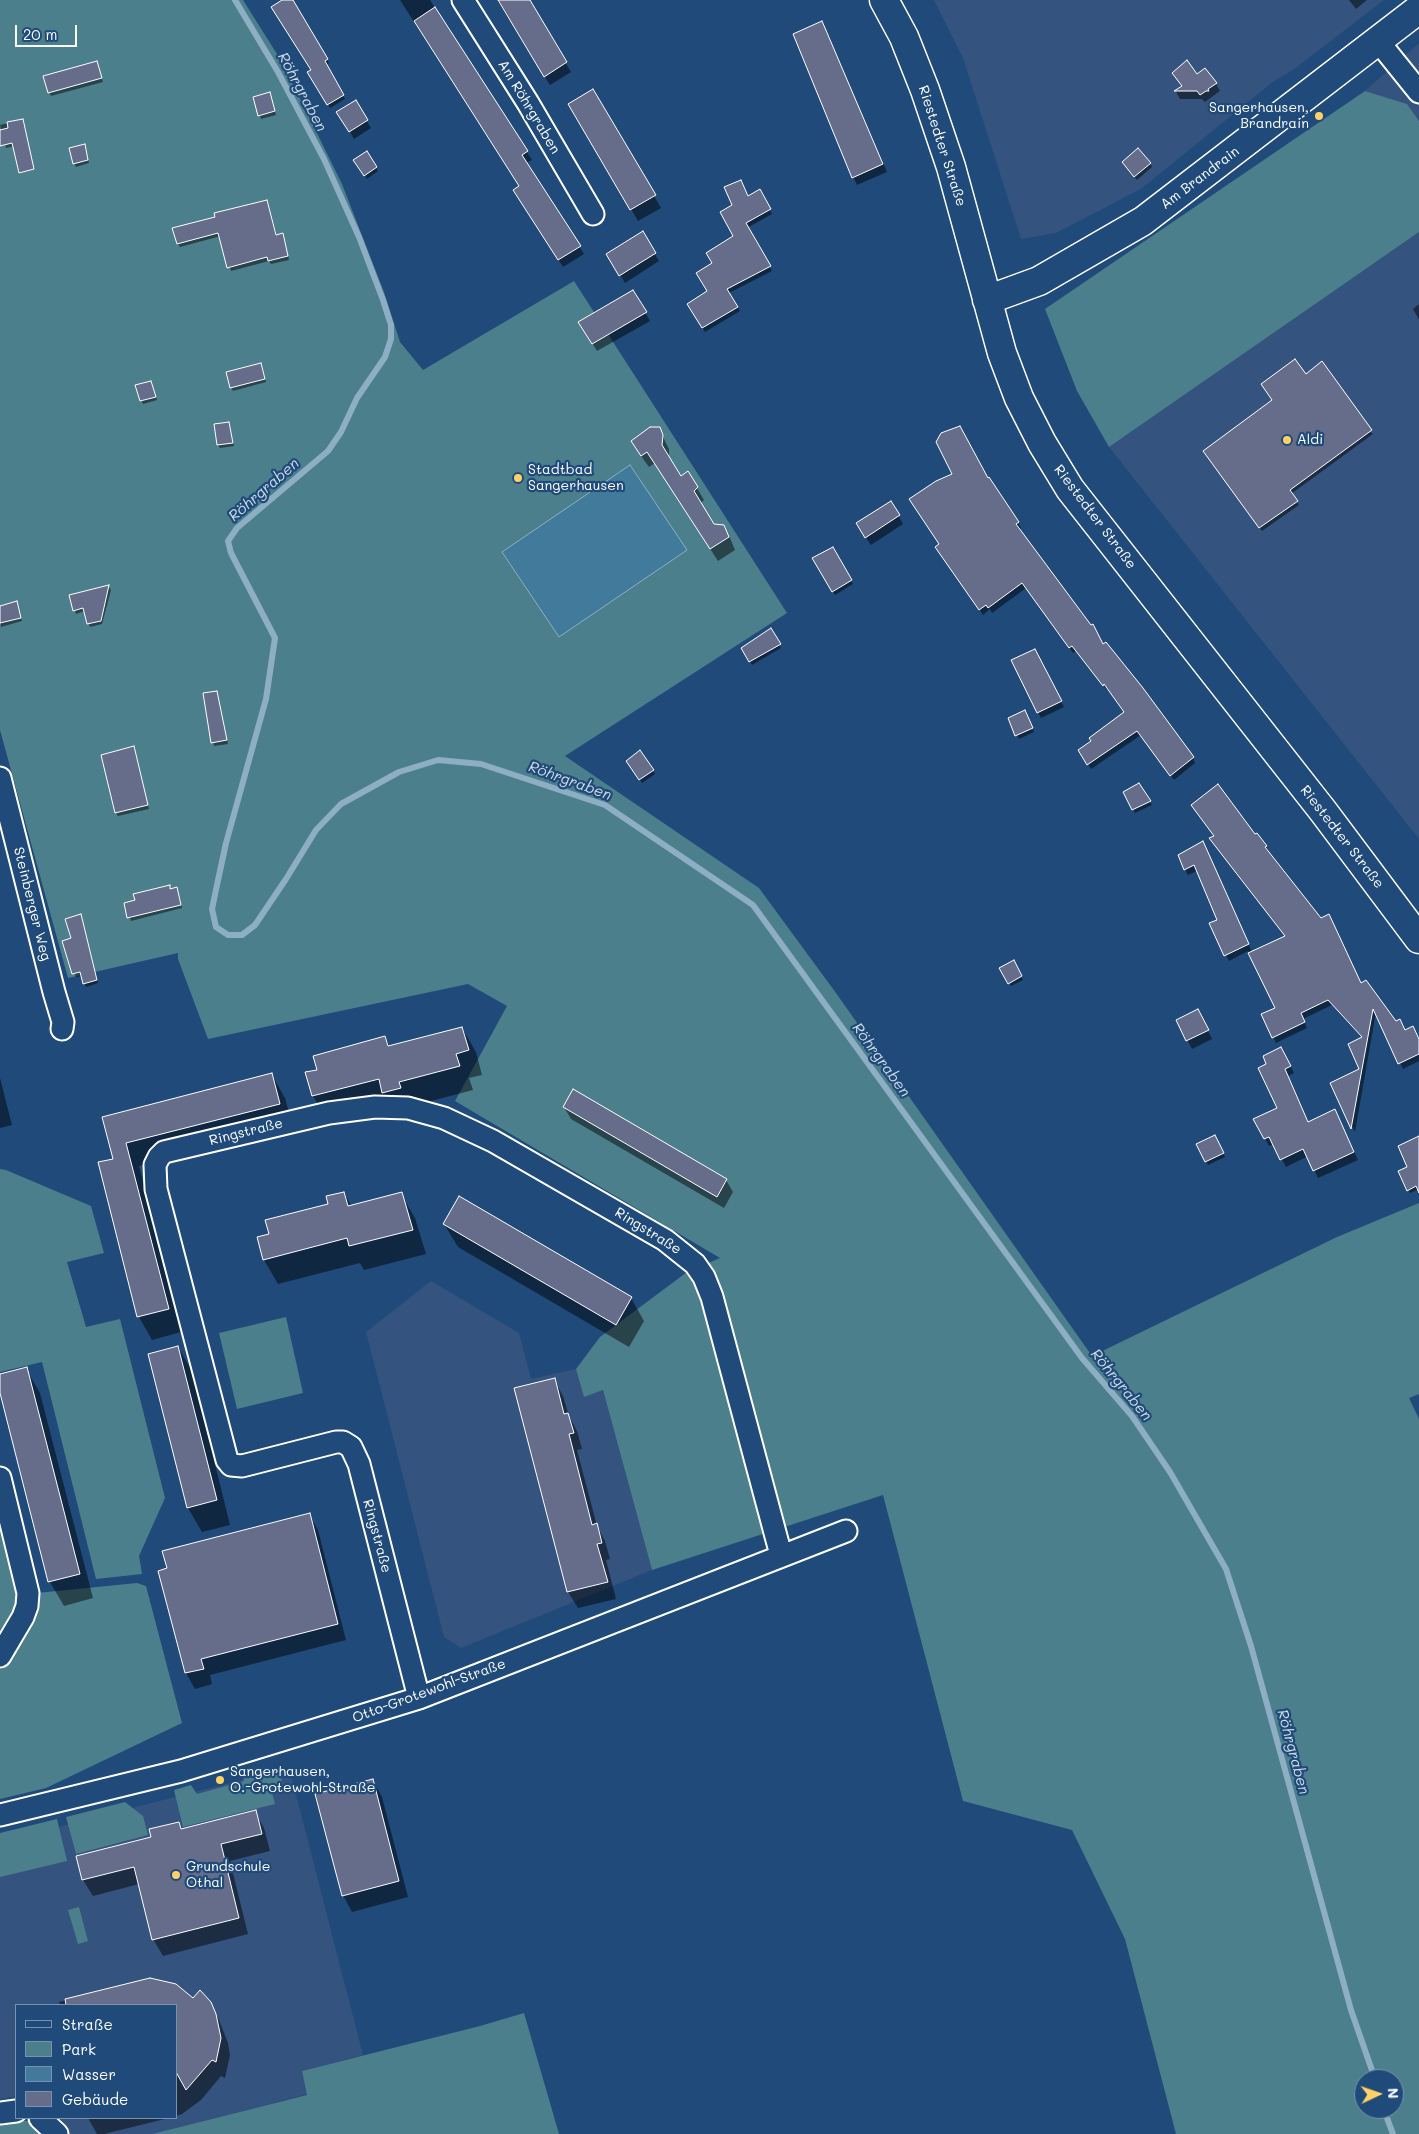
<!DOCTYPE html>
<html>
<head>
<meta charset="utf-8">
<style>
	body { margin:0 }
	#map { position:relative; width:1419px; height:2134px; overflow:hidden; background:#1f4a7a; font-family:Mali,sans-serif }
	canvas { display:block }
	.legend { position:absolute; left:15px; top:2004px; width:162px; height:115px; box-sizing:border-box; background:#1f4a7a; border:1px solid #7992af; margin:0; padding:6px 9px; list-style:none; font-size:15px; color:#fff }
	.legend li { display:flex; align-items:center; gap:10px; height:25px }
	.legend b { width:25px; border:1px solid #7992af }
	.north { position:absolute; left:1354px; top:2069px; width:50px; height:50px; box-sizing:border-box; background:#1f4a7a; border:1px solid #7992af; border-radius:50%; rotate:87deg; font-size:14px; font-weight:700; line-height:20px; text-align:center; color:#fff }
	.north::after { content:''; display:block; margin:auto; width:18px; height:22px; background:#ffd166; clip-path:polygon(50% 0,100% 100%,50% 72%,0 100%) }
	.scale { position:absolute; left:15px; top:25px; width:62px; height:22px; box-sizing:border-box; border:2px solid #fff; border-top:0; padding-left:6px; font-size:15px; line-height:18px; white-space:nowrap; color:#fff; -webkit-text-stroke:4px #1f4a7a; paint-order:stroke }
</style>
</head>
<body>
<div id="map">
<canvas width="1419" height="2134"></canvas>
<ul class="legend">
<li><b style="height:6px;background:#1f4a7a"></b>Straße</li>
<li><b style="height:14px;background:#4b7f8c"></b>Park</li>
<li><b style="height:14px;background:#427a9b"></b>Wasser</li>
<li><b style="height:14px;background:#656d8a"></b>Gebäude</li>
</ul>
<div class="north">N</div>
<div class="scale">20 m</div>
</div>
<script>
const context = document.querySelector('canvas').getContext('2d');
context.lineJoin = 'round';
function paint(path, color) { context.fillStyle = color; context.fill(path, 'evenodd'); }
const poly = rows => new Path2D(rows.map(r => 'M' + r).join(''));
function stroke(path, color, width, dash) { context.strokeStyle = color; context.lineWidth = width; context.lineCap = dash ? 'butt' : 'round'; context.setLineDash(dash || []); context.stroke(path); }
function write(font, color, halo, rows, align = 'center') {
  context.font = font + ' Mali,sans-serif'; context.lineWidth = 4.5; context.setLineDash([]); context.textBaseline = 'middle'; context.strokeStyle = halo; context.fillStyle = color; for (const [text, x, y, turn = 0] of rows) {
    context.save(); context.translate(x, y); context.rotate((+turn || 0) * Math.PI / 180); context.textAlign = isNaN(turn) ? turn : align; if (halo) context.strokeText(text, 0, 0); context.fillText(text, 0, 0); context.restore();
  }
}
paint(poly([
	[934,0,1384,0,1293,70,1274,81,1141,189,1056,233,1021,239,963,58],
	[1419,43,1419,121,1407,104,1365,91],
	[1419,232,1419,839,1109,447],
	[431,1281,519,1333,531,1379,576,1369,584,1396,603,1390,652,1570,461,1648,444,1637,366,1332],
	[268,1773,292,1779,363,2055,302,2071,308,2094,152,2134,67,2134,64,2123,59,2118,176,2118,176,2005,16,2005,16,2096,0,2099,0,1842]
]), '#34547f');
paint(poly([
	[0,0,243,0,282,62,342,184,384,292,400,342,423,370,574,281,787,613,565,756,759,888,836,993,1092,1356,1337,1237,1419,1203,1419,1394,1409,1398,1419,1419,1419,2134,1176,2134,1125,1939,1072,1830,963,1801,883,1495,652,1570,603,1390,584,1397,576,1369,600,1337,687,1272,720,1258,455,1101,507,1006,468,984,208,1039,178,959,178,953,68,978,0,730],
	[1364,2079,1394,2079,1394,2109,1364,2109],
	[1365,91,1407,104,1419,121,1419,232,1109,447,1077,391,1045,309],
	[0,1169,6,1170,91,1206,104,1253,67,1262,86,1327,120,1319,165,1498,139,1556,142,1574,96,1579,42,1362,0,1372],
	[286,1317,303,1393,237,1409,219,1333],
	[0,1515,19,1602,0,1639],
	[137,1583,146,1586,182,1723,46,1788,0,1799,0,1666,37,1593],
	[251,1767,280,1775,283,1785,271,1789,275,1804,183,1827,174,1790,191,1785,197,1794,244,1781,242,1770],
	[125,1802,143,1816,148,1835,76,1854,66,1817],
	[57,1819,67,1861,0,1877,0,1833],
	[79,1907,88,1941,78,1944,68,1910],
	[524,2013,559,2134,152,2134,307,2095,302,2071,480,2026],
	[0,2120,29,2121,39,2126,47,2134,0,2134]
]), '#4b7f8c');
const water = poly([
	[630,465,687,550,559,637,502,552,630,465]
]);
paint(water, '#427a9b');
stroke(water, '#8eafc3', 1);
paint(poly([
	[285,0,292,0,329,63,326,65,345,99,330,108,309,73,313,70],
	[400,0,430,0,527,152,532,160,526,163,584,254,563,267,519,198,520,187],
	[497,0,528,0,571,72,550,85],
	[1349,0,1367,0,1356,9],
	[822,23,887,172,857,185,853,177],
	[98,66,103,82,51,96,49,92],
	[1174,73,1197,76,1216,84,1220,91,1205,102,1202,99,1180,99,1176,92,1183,87],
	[593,91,661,208,638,221,570,105],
	[271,97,276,115,261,119,254,98],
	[355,102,371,128,354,139,338,112],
	[22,120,28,143,6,148,0,125],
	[84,146,89,163,76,167,74,163],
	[367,153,378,171,367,179,355,160],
	[1123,163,1150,163,1152,167,1137,180],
	[760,191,772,214,747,228,772,271,729,293,740,311,705,332,688,305,709,291,714,264,735,237,748,198],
	[267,201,277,236,284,238,289,260,271,264,269,261,231,271,221,236,180,247,178,244,217,218],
	[642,233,659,261,625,283,608,255],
	[633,291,650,321,597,351,580,323],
	[1419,304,1419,320,1413,309],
	[262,367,266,382,233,391,231,387],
	[1305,376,1373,434,1291,494,1299,505,1262,531,1206,455],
	[151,382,157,400,143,404,141,400],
	[229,423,234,446,220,448,218,445],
	[659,429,669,449,669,458,680,478,688,473,704,500,700,504,713,525,723,526,730,538,735,550,718,561,655,463,649,467,639,453],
	[989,479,1018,523,1021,528,1019,530,1103,645,1193,758,1195,763,1174,780,1141,735,1091,769,1079,750,1125,713,1108,689,1107,690,1076,651,1073,653,1026,588,992,613,990,609,983,615,940,552,940,544],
	[891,502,903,524,871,545,862,532],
	[833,549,853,584,835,595,814,559],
	[109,587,111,590,102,624,90,627,85,611,76,614,70,596],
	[17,603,22,621,1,627,0,607],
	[771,630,781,648,752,665,742,649],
	[1034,651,1064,707,1041,718,1013,661],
	[216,692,228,744,214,746,204,694],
	[1027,715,1034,732,1019,739,1017,735],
	[133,747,149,809,118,816,116,813],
	[629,764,653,770,655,774,642,783],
	[1139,785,1152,805,1135,813,1125,793],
	[1255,836,1266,846,1269,852,1268,853,1361,985,1405,1031,1419,1040,1419,1061,1403,1069,1376,1012,1355,1132,1331,1084,1360,1069,1362,1038,1332,1005,1303,1019,1307,1028,1276,1043,1262,1014,1277,1008,1248,951,1229,961,1211,924,1218,920,1197,871,1188,875,1185,869,1206,848,1252,952,1286,937,1211,839],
	[169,887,171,890,178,892,182,908,131,921,125,904],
	[82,919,98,983,86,987,82,976,76,977,70,960,72,939],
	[1013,962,1023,980,1011,986,1001,969],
	[1202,1018,1212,1039,1192,1049,1177,1020],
	[462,1028,476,1052,482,1075,469,1078,473,1090,412,1106,327,1120,313,1096,307,1073,318,1071,385,1038,390,1047],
	[1285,1056,1294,1073,1288,1076,1308,1123,1338,1118,1358,1160,1318,1178,1308,1156,1286,1167,1274,1144,1269,1146,1255,1119,1278,1108],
	[272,1075,285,1098,293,1127,139,1166,181,1332,152,1340,139,1317,100,1163,114,1160,104,1118],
	[0,1078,12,1125,0,1128],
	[564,1107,726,1180,733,1192,724,1208,571,1119],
	[1214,1136,1225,1157,1208,1165,1198,1145],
	[1419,1138,1419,1189,1410,1193,1408,1190,1409,1168],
	[344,1193,352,1207,401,1194,415,1218,426,1254,364,1270,360,1263,278,1284,264,1260,271,1235,329,1205],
	[444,1224,631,1298,644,1321,629,1347,458,1247],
	[178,1347,192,1371,230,1525,202,1532,188,1508],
	[26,1369,40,1393,93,1598,64,1606,50,1582,0,1388,0,1376],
	[554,1379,563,1396,569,1416,577,1431,582,1449,577,1450,597,1526,605,1541,610,1559,606,1560,616,1599,578,1608,568,1592,516,1389],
	[309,1514,318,1530,346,1640,210,1675,212,1684,195,1689,186,1673,160,1571],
	[373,1781,382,1797,408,1897,352,1912,343,1895],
	[255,1812,264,1828,270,1851,230,1861,248,1934,163,1956,153,1939,139,1884,93,1896,83,1880,78,1856,152,1838,179,1823,183,1830],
	[150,1979,193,2000,210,2003,219,2020,228,2043,230,2055,225,2078,221,2076,201,2100,182,2114,176,2116,176,2005,60,2005,59,2002],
	[88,2118,169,2118,104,2134,97,2134]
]), '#0007');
stroke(poly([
	[235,0,278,72,324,159,359,237,383,300,391,325,391,339,385,357,357,398,341,432,328,451,237,528,228,541,231,553,275,638,266,699,226,843,217,885,212,909,216,927,228,935,242,935,255,925,286,879,316,830,341,804,399,772,438,760,481,764,605,805,753,905,1082,1358,1132,1416,1170,1472,1226,1569,1251,1646,1351,2010,1375,2079],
	[1387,2118,1393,2134]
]), '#8eafc3', 6);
const building = poly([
	[282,0,293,0,328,59,325,61,344,95,327,105,307,72,311,70,271,7,282,0],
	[498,0,530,0,567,62,544,77,498,0],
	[435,7,528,151,522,155,581,246,558,260,513,190,519,186,414,21,435,7],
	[822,21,883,164,852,178,793,34,822,21],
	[1187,60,1197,74,1205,68,1217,83,1208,89,1209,91,1206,91,1200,95,1197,91,1174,91,1182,86,1172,73,1187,60],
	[97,61,102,78,48,93,43,76,97,61],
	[593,89,656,195,630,210,568,104,593,89],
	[270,92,275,111,258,116,253,97,270,92],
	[356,100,368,120,349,132,336,112,356,100],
	[23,119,34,169,19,173,12,143,0,146,0,130,8,128,7,122,23,119],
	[85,144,88,160,73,164,69,148,85,144],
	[1138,148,1151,163,1134,177,1122,162,1138,148],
	[367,151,377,167,364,176,353,160,367,151],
	[741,180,748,196,760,189,771,209,746,223,771,266,727,289,738,307,702,328,687,304,707,291,696,273,712,263,706,253,733,236,720,212,732,205,724,187,741,180],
	[267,200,276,235,283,233,288,256,268,261,267,257,227,268,218,233,177,244,172,228,215,217,214,213,267,200],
	[643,231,656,253,619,276,606,254,643,231],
	[633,290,647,312,592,344,578,322,633,290],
	[1295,359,1306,374,1322,361,1372,430,1290,490,1298,501,1259,528,1203,451,1272,400,1261,384,1295,359],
	[261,363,265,379,230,388,226,372,261,363],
	[151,381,156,397,140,401,135,385,151,381],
	[229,422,233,443,217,445,214,424,229,422],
	[960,426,988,478,989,477,1019,522,1016,524,1091,625,1093,624,1103,644,1106,642,1143,688,1194,757,1170,776,1137,731,1087,765,1078,750,1091,741,1089,738,1124,712,1104,684,1103,686,1072,646,1069,648,1022,583,988,608,986,605,979,610,935,547,939,544,909,499,936,481,952,474,936,442,941,433,960,426],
	[650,427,660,427,663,435,662,445,681,476,688,471,698,487,694,491,714,524,724,525,729,537,710,549,647,452,641,456,631,441,650,427],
	[891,501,900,515,865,538,856,523,891,501],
	[833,547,852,580,832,592,812,558,833,547],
	[109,585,101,621,87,624,83,608,73,611,69,595,109,585],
	[17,601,21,618,0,623,0,606,17,601],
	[771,628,781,644,749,662,741,648,771,628],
	[1035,649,1062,701,1037,713,1011,660,1035,649],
	[217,691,227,740,211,743,203,693,217,691],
	[1025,710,1033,728,1015,736,1008,718,1025,710],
	[134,746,148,805,115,813,101,755,134,746],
	[640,750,654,770,639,780,626,761,640,750],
	[1139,783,1151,801,1132,810,1123,792,1139,783],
	[1218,784,1255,834,1257,833,1267,846,1265,847,1321,918,1329,914,1361,983,1366,980,1396,1021,1400,1019,1405,1030,1413,1026,1419,1039,1419,1054,1398,1064,1373,1009,1351,1129,1330,1083,1359,1069,1348,1044,1362,1037,1328,1000,1301,1013,1305,1022,1272,1038,1261,1014,1275,1008,1248,953,1285,936,1209,838,1214,836,1191,805,1218,784],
	[1203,841,1249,944,1224,956,1209,923,1217,920,1194,865,1184,870,1178,855,1203,841],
	[170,885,170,889,177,887,181,905,127,918,124,903,135,900,133,894,170,885],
	[81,914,97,980,83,984,80,972,72,974,62,941,71,938,65,919,81,914],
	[1014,960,1022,976,1008,984,999,968,1014,960],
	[1198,1009,1209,1030,1186,1041,1176,1020,1198,1009],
	[462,1027,469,1050,456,1054,460,1066,399,1082,401,1088,382,1093,379,1079,312,1096,305,1072,317,1070,313,1056,385,1036,388,1046,462,1027],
	[1281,1047,1291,1066,1285,1069,1308,1122,1335,1109,1354,1152,1313,1171,1303,1149,1280,1160,1269,1137,1264,1139,1253,1119,1277,1108,1258,1068,1266,1064,1263,1056,1281,1047],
	[272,1073,280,1104,126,1143,169,1309,137,1317,98,1162,113,1159,102,1117,272,1073],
	[573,1089,727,1179,717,1197,563,1107,573,1089],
	[1215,1135,1224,1153,1205,1162,1196,1144,1215,1135],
	[1419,1136,1419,1193,1416,1186,1407,1191,1398,1171,1407,1167,1398,1146,1419,1136],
	[344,1192,348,1206,402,1192,413,1230,349,1246,347,1238,263,1260,257,1237,269,1234,265,1220,328,1204,326,1196,344,1192],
	[459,1196,632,1297,616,1325,443,1224,459,1196],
	[178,1346,217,1500,187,1508,148,1354,178,1346],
	[27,1367,80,1574,48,1582,0,1393,0,1374,27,1367],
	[555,1378,564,1414,568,1413,574,1433,569,1434,592,1525,597,1523,602,1543,597,1544,608,1582,567,1592,514,1388,555,1378],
	[310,1513,338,1624,201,1659,204,1669,185,1673,158,1571,167,1568,162,1551,310,1513],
	[373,1779,399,1881,342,1896,315,1794,373,1779],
	[256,1810,262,1834,221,1844,239,1918,152,1940,134,1867,82,1880,76,1856,151,1837,149,1829,179,1822,181,1829,256,1810],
	[150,1978,176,1984,193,1998,200,1990,211,2002,216,2014,221,2038,216,2062,212,2060,186,2090,176,2072,176,2005,66,2005,65,1999,150,1978]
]);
paint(building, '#656d8a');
stroke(building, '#fff', 1);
const minor = poly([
	[463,0,528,103,593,214],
	[1378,41,1419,92],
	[0,778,54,992,63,1022,62,1029],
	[0,1478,28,1593,27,1606,23,1617,0,1656],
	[419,1698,359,1464,351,1447,343,1442,336,1442,242,1466,231,1465,227,1460,156,1189,155,1165,159,1157,164,1152,329,1113,375,1107,408,1108,444,1118,493,1141,665,1240,695,1264,704,1277,712,1297,781,1555],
	[0,1815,181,1771,419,1698,846,1531],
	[0,2113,16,2111],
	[40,2118,57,2134]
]);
const secondary = poly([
	[884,0,904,37,925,90,951,167,1002,353,1019,398,1042,443,1070,489,1323,811,1419,939],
	[987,300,1039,281,1143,221,1419,9]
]);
stroke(minor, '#fff', 25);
stroke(secondary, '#fff', 31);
stroke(minor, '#1f4a7a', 21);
stroke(secondary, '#1f4a7a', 28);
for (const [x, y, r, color] of [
	[1319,116,5,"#ffd166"],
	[1287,440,5,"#ffd166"],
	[518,478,5,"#ffd166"],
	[220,1780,5,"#ffd166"],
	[176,1875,5,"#ffd166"]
]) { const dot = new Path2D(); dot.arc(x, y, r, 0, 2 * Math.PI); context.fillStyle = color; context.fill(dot); stroke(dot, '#1f4a7a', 2); }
write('14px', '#fff', '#1f4a7a', [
	["Am Röhrgraben",529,107,59],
	["Riestedter Straße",942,146,72],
	["Am Brandrain",1200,178,-37],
	["Riestedter Straße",1095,517,53],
	["Riestedter Straße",1342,837,52],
	["Steinberger Weg",32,904,76],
	["Ringstraße",246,1132,-14],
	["Ringstraße",648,1231,32],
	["Ringstraße",377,1536,75],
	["Otto-Grotewohl-Straße",429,1691,-20]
]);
write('14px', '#fff', '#1f4a7a', [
	["Sangerhausen,",1309,108,"right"],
	["Brandrain",1309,124,"right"],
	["Aldi",1297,440],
	["Stadtbad",528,470],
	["Sangerhausen",528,486],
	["Sangerhausen,",230,1772],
	["O.-Grotewohl-Straße",230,1788],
	["Grundschule",186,1867],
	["Othal",186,1883]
], 'left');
write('italic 15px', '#d0dee6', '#1f4a7a', [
	["Röhrgraben",302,92,62],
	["Röhrgraben",264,490,-41],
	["Röhrgraben",570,781,20],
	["Röhrgraben",881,1060,54],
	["Röhrgraben",1121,1385,51],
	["Röhrgraben",1293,1752,75]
]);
</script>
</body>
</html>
